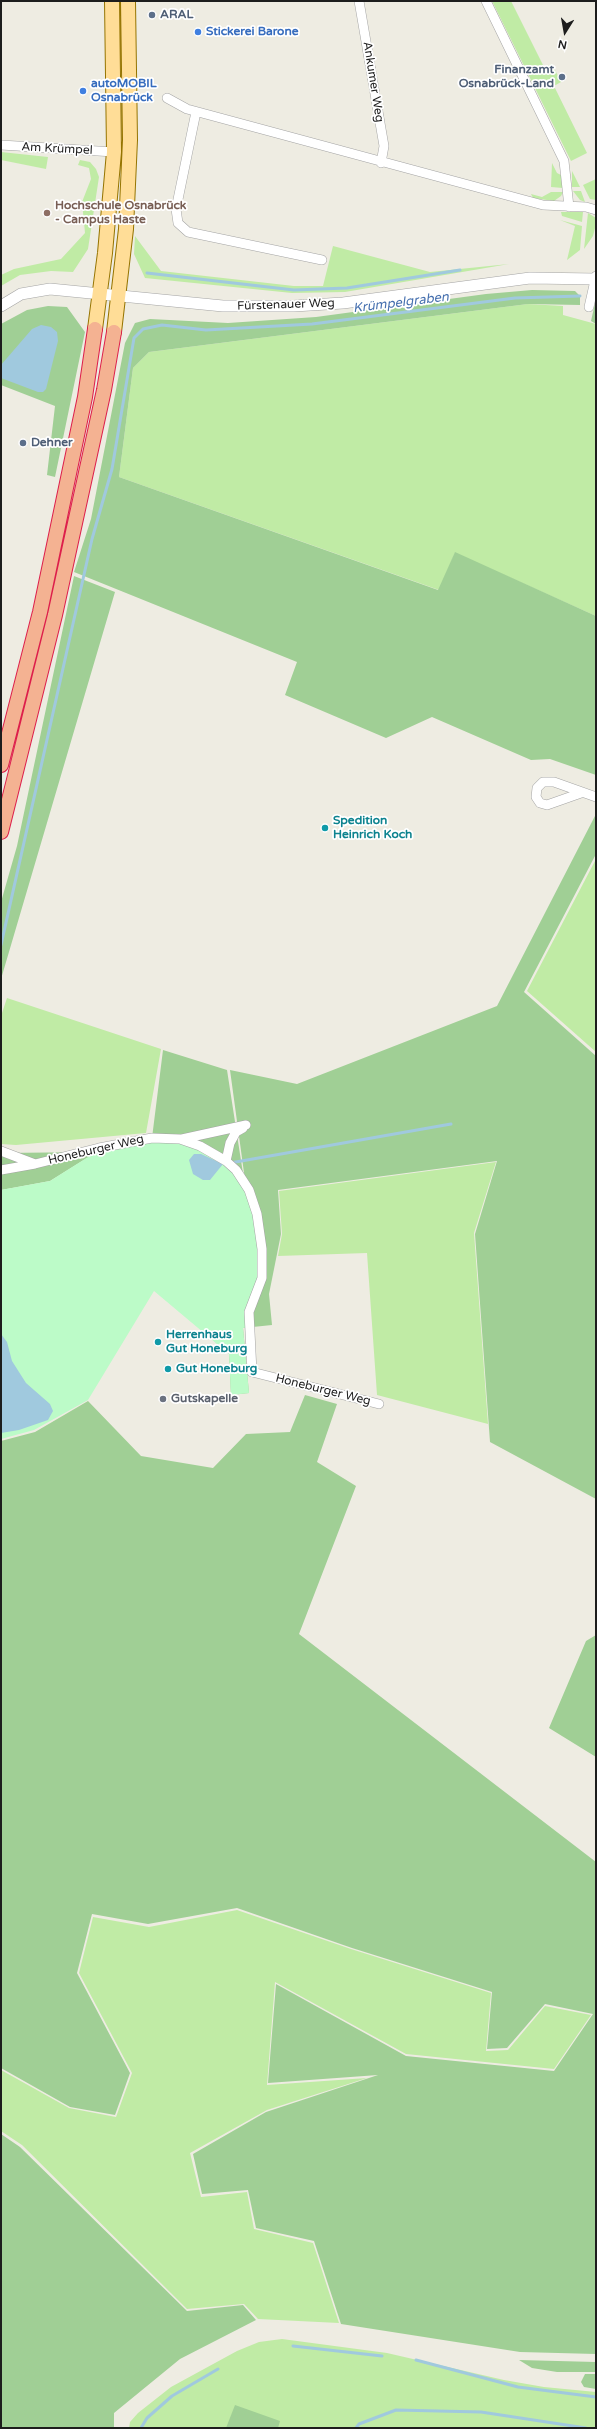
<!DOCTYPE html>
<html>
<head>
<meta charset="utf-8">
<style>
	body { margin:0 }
	#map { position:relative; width:597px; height:2429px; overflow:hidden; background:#eeece2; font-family:"Varela Round",sans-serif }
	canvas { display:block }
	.frame { position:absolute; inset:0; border:2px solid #1d1d1d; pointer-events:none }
	.north { position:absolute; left:545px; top:12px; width:40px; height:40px; -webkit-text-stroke:3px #fff; paint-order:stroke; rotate:191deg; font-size:11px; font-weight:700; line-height:16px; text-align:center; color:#1d1d1d }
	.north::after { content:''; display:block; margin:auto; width:14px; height:18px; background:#1d1d1d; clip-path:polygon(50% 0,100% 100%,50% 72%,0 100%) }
</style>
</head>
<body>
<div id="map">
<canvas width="597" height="2429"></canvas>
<div class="frame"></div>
<div class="north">N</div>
</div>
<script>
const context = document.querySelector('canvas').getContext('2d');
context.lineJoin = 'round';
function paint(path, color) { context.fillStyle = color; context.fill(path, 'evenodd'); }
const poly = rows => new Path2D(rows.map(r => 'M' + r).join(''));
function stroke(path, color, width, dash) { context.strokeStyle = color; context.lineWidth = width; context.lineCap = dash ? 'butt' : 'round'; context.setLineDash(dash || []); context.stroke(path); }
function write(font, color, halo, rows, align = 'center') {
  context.font = font + ' "Varela Round",sans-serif'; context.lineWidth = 3.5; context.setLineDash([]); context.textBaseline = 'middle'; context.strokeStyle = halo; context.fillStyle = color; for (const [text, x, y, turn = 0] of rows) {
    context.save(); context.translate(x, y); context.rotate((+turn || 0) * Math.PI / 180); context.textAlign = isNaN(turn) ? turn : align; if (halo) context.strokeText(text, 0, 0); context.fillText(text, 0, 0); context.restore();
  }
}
paint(poly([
	[492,1,511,1,544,67,552,64,561,82,554,86,587,153,571,161],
	[1,152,48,157,46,169,1,160],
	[80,160,90,162,96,169,99,177,88,249,73,272,51,271,20,275,1,286,1,275,14,269,61,259,85,233,82,202,91,179,89,168,78,165],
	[552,163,557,173,561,175,563,188,551,187],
	[572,171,580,187,572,187],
	[596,179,596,200,590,199,583,185],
	[573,191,581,191,585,202,580,200],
	[551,192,563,192,561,196,554,201,533,198,531,194,542,197],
	[561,212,583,212,582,222,562,216],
	[588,213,596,218,596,224,593,236,584,249],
	[560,220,582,226,580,250,567,260,575,226],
	[135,236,161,271,294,286,323,286,333,246,430,272,509,264,345,292,292,293,145,278,134,254],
	[528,304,563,306,563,315,596,324,596,616,455,553,439,590,119,477,133,368,149,352],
	[596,859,596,1052,527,991],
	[7,998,161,1049,146,1133,16,1145,1,1144,1,1016],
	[496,1162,474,1233,488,1424,377,1395,367,1253,278,1256,282,1234,279,1191],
	[237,1910,351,1949,491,1993,486,2051,508,2050,545,2006,591,2015,554,2069,406,2054,275,1982,267,2085,367,2078,267,2110,190,2153,201,2197,247,2192,254,2229,313,2243,339,2323,258,2319,244,2304,187,2309,22,2145,1,2131,1,2070,69,2108,116,2117,132,2073,79,1973,93,1917,149,1927],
	[282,2339,387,2353,504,2380,544,2387,596,2392,596,2428,129,2428,130,2422,138,2413,171,2387,237,2351,259,2342]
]), '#c0eba5');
paint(poly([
	[532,290,575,291,580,296,580,305,528,304,149,352,133,368,119,477,438,590,455,552,596,616,596,775,550,759,531,760,432,717,386,738,285,695,297,662,74,572,91,519,125,343,135,323,150,319,228,323,316,317,486,294],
	[596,299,596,324,591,321],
	[48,306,67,307,85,332,55,477,47,475,55,406,1,385,1,324,27,310],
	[74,576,115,592,1,979,1,902,17,846],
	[596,814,596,854,524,992,596,1056,596,1499,490,1442,475,1234,497,1161,278,1190,281,1234,269,1294,272,1325,243,1328,249,1393,231,1395,229,1354,198,1327,245,1180,230,1070,297,1084,497,1006],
	[163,1050,227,1070,244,1180,87,1158,50,1181,1,1190,1,1153,96,1152,152,1138],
	[305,1395,337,1404,317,1462,356,1486,299,1634,596,1862,596,2354,520,2352,341,2324,314,2241,256,2228,248,2190,202,2194,193,2154,266,2112,378,2075,268,2083,276,1984,406,2056,554,2071,593,2014,545,2004,507,2048,487,2049,492,1992,352,1948,237,1908,148,1924,92,1914,77,1973,130,2073,115,2115,70,2107,1,2068,1,1441,35,1432,88,1401,141,1456,213,1468,246,1434,290,1432],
	[596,1635,596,1757,549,1728,586,1641],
	[1,2134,20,2147,187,2311,243,2305,256,2320,180,2359,114,2413,114,2428,1,2428],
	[519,2360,596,2362,596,2372,557,2372,532,2368],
	[585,2374,596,2374,596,2389,584,2387,581,2382],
	[235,2405,280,2421,278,2428,226,2428]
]), '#a0cf95');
paint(poly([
	[152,1138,180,1139,226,1161,253,1200,263,1268,249,1312,250,1327,243,1328,249,1393,231,1395,229,1354,154,1291,88,1400,34,1430,1,1439,1,1190,50,1181,96,1152]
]), '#bcfbc8');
paint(poly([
	[41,325,51,327,57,332,58,341,46,389,43,392,38,392,1,378,1,365,32,329],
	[194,1154,201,1154,223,1164,210,1180,203,1180,193,1174,189,1160],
	[1,1334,7,1342,12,1361,26,1383,50,1404,53,1411,48,1420,19,1430,1,1433]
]), '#a0c9de');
stroke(poly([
	[147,273,294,290,347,288,460,270],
	[1,945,92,539,112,469,134,338,143,329,162,325,206,330,312,324,515,298,580,296],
	[230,1163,451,1124],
	[293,2346,382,2356],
	[416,2360,518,2387,596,2397],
	[141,2428,147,2418,172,2396,218,2369],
	[356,2428,359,2424,396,2410,481,2412,586,2428]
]), '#a0c9de', 3);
const minor = poly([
	[359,1,384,146,381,163],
	[486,1,564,161,569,207],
	[167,98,187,109,543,205,586,207,596,210],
	[196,112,176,209,178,223,188,232,322,260],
	[1,145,114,152],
	[589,307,596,276],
	[581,793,547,805,540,803,536,797,537,788,543,782,554,782,596,797],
	[182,1139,246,1125],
	[1,1151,35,1164],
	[226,1161,230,1143,236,1132,243,1128],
	[1,1170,35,1164,99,1148,152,1138,180,1139,200,1146,226,1161,236,1170,249,1190,257,1214,262,1249,262,1278,249,1312,252,1372,379,1404]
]);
const tertiary = poly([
	[1,306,21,294,50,289,223,306,294,306,343,303,530,278,596,279]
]);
const primary = poly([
	[95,329,105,253,114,152,112,1],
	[114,332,126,229,130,140,128,1]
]);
const trunk = poly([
	[1,765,40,612,85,397,95,329],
	[1,832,55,615,104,390,114,332]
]);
stroke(minor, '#a4a4a4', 10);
stroke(tertiary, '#a4a4a4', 12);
stroke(primary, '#957400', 16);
stroke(trunk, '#dd1e4b', 16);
stroke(minor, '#fff', 9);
stroke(tertiary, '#fff', 11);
stroke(primary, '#ffdd97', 14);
stroke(trunk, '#f4b292', 14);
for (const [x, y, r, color] of [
	[152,15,4,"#5c6f8a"],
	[198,32,4,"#3f7fe0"],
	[562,77,4,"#5c6f8a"],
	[83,91,4,"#3f7fe0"],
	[47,213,4,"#8d6e63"],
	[23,443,4,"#5c6f8a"],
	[325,828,4,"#0f9aa8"],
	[158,1342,4,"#0f9aa8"],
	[168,1369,4,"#0f9aa8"],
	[163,1399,4,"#6b7280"]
]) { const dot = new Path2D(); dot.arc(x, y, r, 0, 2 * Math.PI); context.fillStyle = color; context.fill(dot); stroke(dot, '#fff', 1.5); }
write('bold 12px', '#4e5e75', '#fff', [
	["ARAL",160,15],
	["Finanzamt",554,70,"right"],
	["Osnabrück-Land",554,84,"right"],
	["Dehner",31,443]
], 'left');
write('bold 12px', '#366cbe', '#fff', [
	["Stickerei Barone",206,32],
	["autoMOBIL",91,84],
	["Osnabrück",91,98]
], 'left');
write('12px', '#1d1d1d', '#fff', [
	["Ankumer Weg",373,82,81],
	["Am Krümpel",57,149,3],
	["Fürstenauer Weg",286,305,-2],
	["Honeburger Weg",96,1150,-13],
	["Honeburger Weg",323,1390,14]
]);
write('bold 12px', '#785e54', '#fff', [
	["Hochschule Osnabrück",55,206],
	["- Campus Haste",55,220]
], 'left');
write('bold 12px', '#0d838f', '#fff', [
	["Spedition",333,821],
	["Heinrich Koch",333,835],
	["Herrenhaus",166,1335],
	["Gut Honeburg",166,1349],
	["Gut Honeburg",176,1369]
], 'left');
write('bold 12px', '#5b616d', '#fff', [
	["Gutskapelle",171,1399]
], 'left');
write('italic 13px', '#4670af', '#fff', [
	["Krümpelgraben",401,303,-7]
]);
</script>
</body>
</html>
